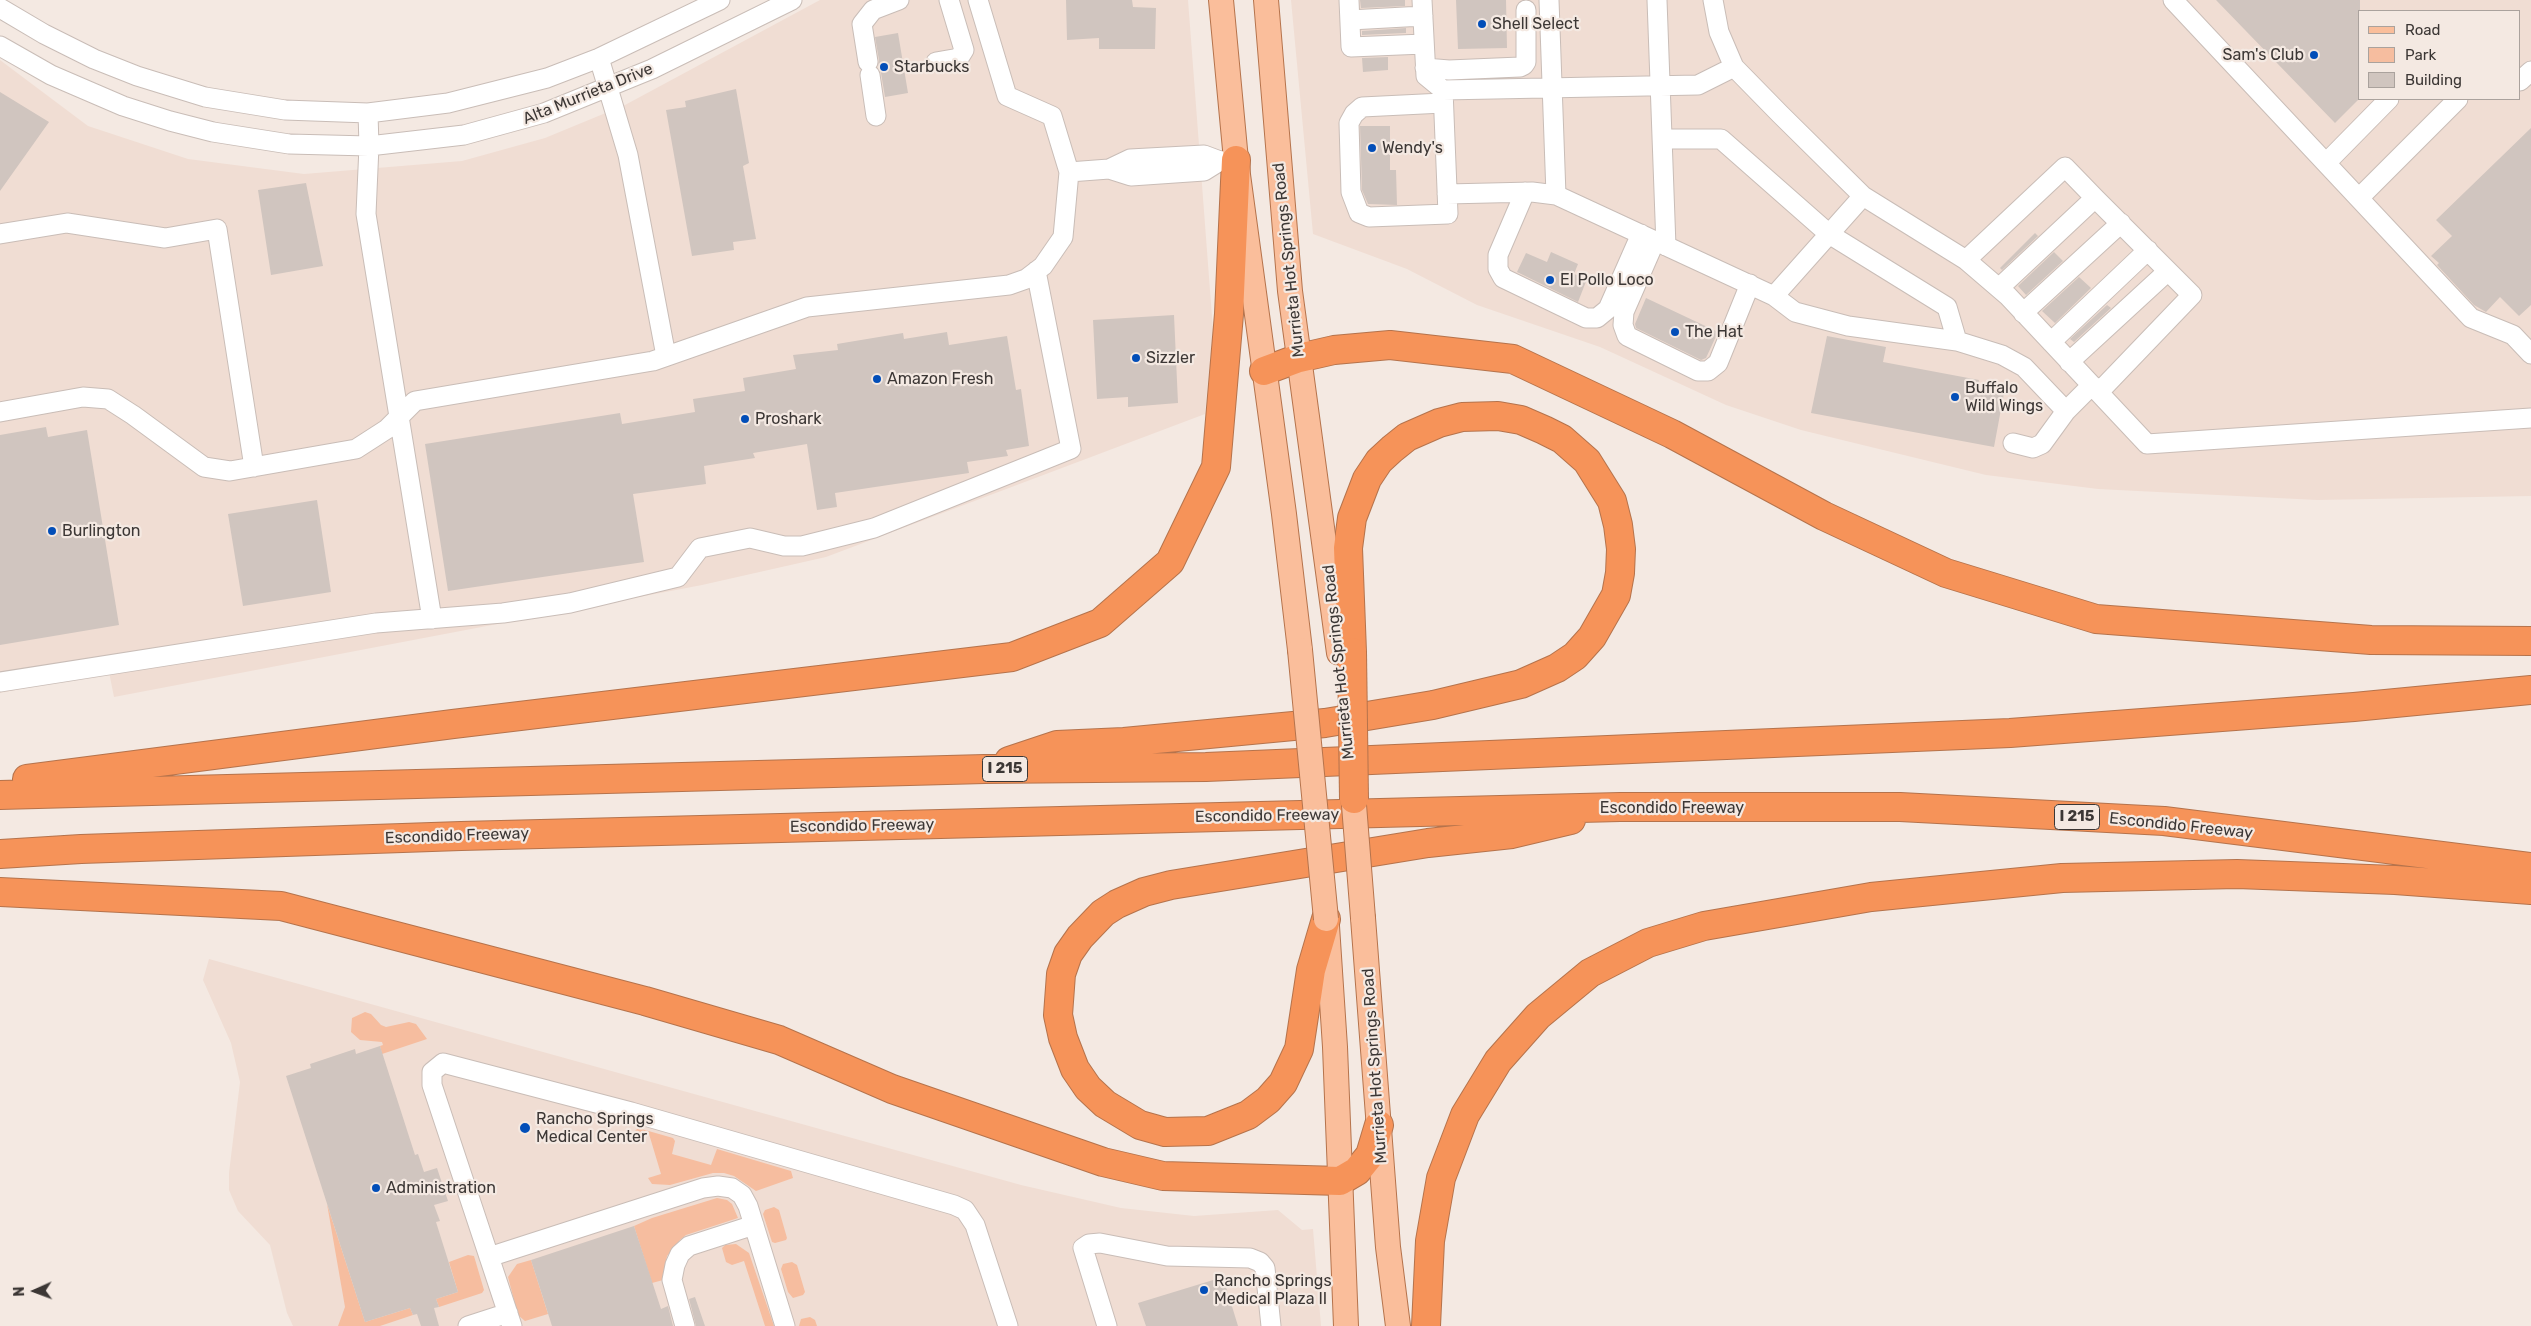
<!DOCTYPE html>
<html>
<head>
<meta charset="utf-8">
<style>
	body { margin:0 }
	#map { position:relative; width:2531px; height:1326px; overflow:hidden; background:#f4e9e2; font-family:Rubik,sans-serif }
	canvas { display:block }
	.legend { position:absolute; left:2358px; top:10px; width:162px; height:90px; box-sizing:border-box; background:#f4e9e2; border:1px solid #aaa29d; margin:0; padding:6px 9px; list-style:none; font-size:15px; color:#3c3735 }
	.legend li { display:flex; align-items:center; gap:10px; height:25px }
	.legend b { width:25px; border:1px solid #aaa29d }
	.north { position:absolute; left:10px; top:1266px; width:50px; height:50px; -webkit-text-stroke:4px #f4e9e2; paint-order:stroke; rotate:268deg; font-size:14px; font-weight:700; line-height:20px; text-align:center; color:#3c3735 }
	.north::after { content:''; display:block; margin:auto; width:18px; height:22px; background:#3c3735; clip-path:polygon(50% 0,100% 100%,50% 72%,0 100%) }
</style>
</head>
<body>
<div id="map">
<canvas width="2531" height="1326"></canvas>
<ul class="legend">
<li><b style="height:6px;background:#fabe9b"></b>Road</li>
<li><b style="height:14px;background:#f6bd9f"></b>Park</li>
<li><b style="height:14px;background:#d0c5bf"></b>Building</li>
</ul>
<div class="north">N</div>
</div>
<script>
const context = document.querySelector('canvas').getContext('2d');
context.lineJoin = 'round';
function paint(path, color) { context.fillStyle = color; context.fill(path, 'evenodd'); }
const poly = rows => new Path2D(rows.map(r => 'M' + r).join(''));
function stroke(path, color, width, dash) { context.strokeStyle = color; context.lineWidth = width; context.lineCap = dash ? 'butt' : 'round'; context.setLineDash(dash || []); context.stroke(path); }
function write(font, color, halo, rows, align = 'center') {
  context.font = font + ' Rubik,sans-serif'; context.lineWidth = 4.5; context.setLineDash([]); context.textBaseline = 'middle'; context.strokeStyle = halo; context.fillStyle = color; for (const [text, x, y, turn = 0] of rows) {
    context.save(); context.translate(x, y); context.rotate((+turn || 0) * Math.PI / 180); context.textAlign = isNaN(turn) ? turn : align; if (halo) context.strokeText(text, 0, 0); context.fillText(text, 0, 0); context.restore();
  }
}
paint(poly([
	[820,0,1188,0,1213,330,1205,414,826,557,702,585,114,697,109,672,0,693,0,60,88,126,188,159,304,174,462,161,545,138,625,105],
	[1291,0,2531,0,2531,496,2317,500,2098,489,1986,475,1801,430,1726,405,1600,347,1477,305,1407,269,1313,234],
	[2360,11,2520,11,2520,99,2360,99],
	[209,959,1021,1185,1121,1208,1194,1216,1278,1210,1302,1230,1313,1229,1321,1326,293,1326,287,1313,270,1245,238,1211,229,1190,229,1173,240,1082,231,1043,203,980]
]), '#f0ddd3');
paint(poly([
	[365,1012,371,1014,381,1025,386,1027,409,1022,416,1024,427,1039,382,1054,380,1046,383,1045,382,1042,360,1040,351,1032,352,1018],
	[638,1128,673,1138,675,1141,672,1154,711,1165,717,1149,791,1171,793,1178,756,1191,734,1176,724,1173,713,1173,670,1185,652,1184,648,1178,661,1174,649,1134,635,1138,634,1132],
	[717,1198,727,1200,732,1204,738,1218,686,1235,680,1240,667,1256,663,1280,652,1283,634,1226,652,1218],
	[327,1204,365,1322,410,1308,413,1315,380,1326,338,1326,345,1307],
	[774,1207,779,1210,787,1238,786,1240,775,1243,772,1242,763,1214,765,1210],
	[736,1244,749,1253,774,1326,765,1326,744,1261,732,1265,726,1262,722,1248,725,1245],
	[468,1255,474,1256,484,1290,482,1293,439,1307,436,1299,458,1292,449,1262],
	[531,1260,548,1314,525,1321,518,1315,508,1277,517,1264],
	[792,1262,797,1265,805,1292,803,1295,793,1298,788,1292,781,1269,783,1264],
	[810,1317,815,1320,817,1326,799,1326,801,1319]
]), '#f6bd9f');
paint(poly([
	[1066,0,1132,0,1133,7,1156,8,1155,49,1099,49,1099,38,1067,40],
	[1360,0,1405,0,1405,6,1361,8],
	[1456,0,1506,0,1507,48,1458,49],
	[2216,0,2360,0,2360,98,2335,123],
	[1406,28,1406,33,1362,35,1362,31],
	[898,33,908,93,885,97,881,73,878,67,879,60,875,37],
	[1388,57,1388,70,1363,72,1362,58],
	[736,89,749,163,743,166,756,239,733,242,734,250,692,256,666,110,686,107,685,101],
	[0,92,49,122,0,191],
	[1360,126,1390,126,1390,170,1396,170,1397,205,1368,204,1362,190],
	[2531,128,2531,305,2519,316,2500,297,2486,312,2474,305,2437,265,2439,263,2431,256,2452,236,2436,220],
	[306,183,323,266,271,275,258,190],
	[2035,233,2038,236,2002,270,2000,268],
	[1551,252,1578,264,1574,274,1587,279,1578,302,1517,272,1526,253,1547,262],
	[2054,252,2063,261,2026,295,2018,286],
	[2079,277,2091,288,2055,323,2042,311],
	[1646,298,1718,332,1706,358,1701,360,1636,328,1635,324],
	[2107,305,2111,308,2074,342,2070,339],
	[1174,315,1178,403,1128,407,1128,397,1097,399,1093,320],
	[947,332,949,345,1007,336,1016,390,1021,389,1029,446,1006,450,1008,456,967,462,969,473,835,493,837,507,817,510,807,444,753,453,755,458,704,466,706,484,633,494,644,562,448,591,425,444,620,413,622,424,695,412,693,399,745,391,743,378,796,369,793,355,838,350,837,344,903,333,904,339],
	[1827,336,1886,347,1883,362,1979,380,1978,388,2004,393,1994,447,1811,413],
	[46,427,48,437,87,430,119,625,0,645,0,435],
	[317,500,331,592,243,606,228,514],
	[380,1046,415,1155,418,1154,424,1172,437,1168,448,1201,434,1205,440,1221,436,1222,458,1292,436,1299,439,1307,434,1308,439,1326,421,1326,417,1314,413,1315,410,1308,365,1322,286,1076,311,1068,310,1064,355,1049,356,1054],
	[634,1226,661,1309,668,1306,673,1326,552,1326,531,1260],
	[1223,1277,1238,1326,1146,1326,1138,1303],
	[695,1297,705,1326,696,1326,689,1299]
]), '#d0c5bf');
const minor = poly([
	[1349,0,1351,47,1424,44],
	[1422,0,1426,76,1443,90,1698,85,1734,67],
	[1549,0,1556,195,1774,296,1863,196],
	[1657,0,1666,246],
	[1713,0,1719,32,1734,67,1780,114,1863,196,1966,260,2008,296,2147,444,2531,418],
	[2173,0,2471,318,2513,335,2531,354],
	[0,8,44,34,94,59,137,76,205,97,285,110,368,113,448,103,547,78,599,58,720,0],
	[1350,20,1423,16],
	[0,46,51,75,123,106,170,121,213,132,289,144,369,146,464,135,544,113,652,69,792,0],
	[599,58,628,155,666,356],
	[868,62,862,24,873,10,899,0],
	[936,62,959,58,964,50,949,0],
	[1425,68,1449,70,1520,67,1524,65,1526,62,1526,10],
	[870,75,876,116],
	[2520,81,2531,71],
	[1443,90,1448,214,1369,217,1359,213,1351,192,1349,123,1354,114,1362,107,1443,103],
	[368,113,369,146,366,214,432,619],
	[1662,139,1721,139,1829,234,1947,307,1957,341,2002,355,2024,367,2066,411,2092,385],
	[2327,162,2389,99],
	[1109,169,1131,176,1204,171,1220,161],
	[1069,172,1109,169,1130,159,1204,155,1220,161,1236,160],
	[1525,192,1498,255,1498,269,1503,278,1586,318,1597,318,1608,309,1641,234],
	[1447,194,1532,192,1556,195],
	[2360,197,2458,99],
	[0,234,67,223,165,238,217,229,254,467],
	[1655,241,1624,312,1623,325,1627,336,1698,371,1708,371,1718,363,1750,284],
	[1966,260,2065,167,2095,198,2192,295,2099,392],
	[1999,288,2095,198],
	[1774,296,1795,312,1848,326,1957,341],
	[2023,313,2121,223],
	[2051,342,2148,250],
	[2069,362,2168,271],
	[0,412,83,397,108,399,133,415,204,467,230,471,356,449,387,429,415,401,653,361,807,307,1009,285,1026,279,1043,266,1063,237,1069,172,1052,116,1007,96,978,0],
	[2013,443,2033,448,2042,444,2066,411],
	[0,682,376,623,503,613,570,603,678,577,700,548,750,538,784,546,802,546,874,528,1071,449,1036,271],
	[489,1257,703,1188,718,1186,732,1188,742,1195,748,1206,785,1326],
	[468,1326,508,1313],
	[512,1326,432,1085,432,1072,443,1063,631,1112,954,1205,965,1210,975,1225,1008,1326],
	[685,1326,672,1280,675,1265,680,1254,689,1246,754,1225],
	[1107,1326,1083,1248,1089,1244,1100,1243,1167,1256,1250,1258,1260,1262,1265,1268,1271,1326]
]);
const major = poly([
	[1221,0,1236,160,1284,514,1300,650],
	[1266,0,1290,291,1339,653],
	[1363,918,1388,1247,1398,1326],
	[1327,926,1335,1047,1346,1326]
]);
const highway = poly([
	[1264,371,1299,358,1334,350,1390,345,1513,359,1672,434,1824,516,1946,573,2096,619,2371,640,2531,641],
	[1009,761,1057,745,1124,742,1325,723,1433,705,1521,684,1557,668,1575,656,1592,637,1616,595,1620,573,1621,549,1618,525,1612,501,1587,461,1562,439,1544,430,1521,420,1498,416,1462,417,1439,423,1407,437,1392,449,1379,461,1367,479,1352,518,1348,548,1352,652],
	[27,779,453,724,1012,657,1100,623,1170,562,1216,467,1229,314,1236,160],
	[0,795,985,769,1206,767,2010,733,2354,707,2531,690],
	[0,854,81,849,461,836,1620,807,1900,807,2164,821,2531,867],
	[0,892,281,906,645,1001,779,1040,892,1089,1103,1162,1163,1176,1340,1181,1357,1171,1370,1155,1379,1125],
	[1326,919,1311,970,1299,1049,1283,1083,1268,1100,1248,1115,1208,1131,1165,1132,1140,1125,1105,1104,1088,1088,1075,1069,1063,1038,1058,1015,1061,974,1068,954,1080,937,1103,913,1117,904,1144,892,1171,885,1428,843,1512,834,1571,820],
	[1426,1326,1430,1241,1441,1178,1465,1115,1498,1061,1538,1016,1590,973,1648,943,1704,926,1871,897,2062,878,2237,874,2395,880,2531,890]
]);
stroke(minor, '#c9bdb7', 21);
stroke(major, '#b5734c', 26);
stroke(highway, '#b5734c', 30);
stroke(minor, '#fff', 19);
stroke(major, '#fabe9b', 24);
stroke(highway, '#f69359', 28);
const majorBridge = poly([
	[1300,650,1326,919],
	[1352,780,1363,918]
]);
const highwayBridge = poly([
	[1352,652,1354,799]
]);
stroke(majorBridge, '#b5734c', 26, []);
stroke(highwayBridge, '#b5734c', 30, []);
stroke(majorBridge, '#fabe9b', 24);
stroke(highwayBridge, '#f69359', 28);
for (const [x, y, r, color] of [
	[1482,24,5,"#024eb8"],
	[2314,55,5,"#024eb8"],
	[884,67,5,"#024eb8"],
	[1372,148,5,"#024eb8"],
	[1550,280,5,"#024eb8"],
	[1675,332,5,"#024eb8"],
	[1136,358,5,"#024eb8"],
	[877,379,5,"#024eb8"],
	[1955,397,5,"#024eb8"],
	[745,419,5,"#024eb8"],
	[52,531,5,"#024eb8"],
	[525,1128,6,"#024eb8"],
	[376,1188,5,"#024eb8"],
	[1204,1290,5,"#024eb8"]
]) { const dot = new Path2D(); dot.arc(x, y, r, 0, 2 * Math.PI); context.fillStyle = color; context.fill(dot); stroke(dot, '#f4e9e2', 2); }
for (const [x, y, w] of [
	[1005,769,45],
	[2077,817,45]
]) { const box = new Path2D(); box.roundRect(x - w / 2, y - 12.5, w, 25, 4); context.fillStyle = '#f4e9e2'; context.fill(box); stroke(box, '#3c3735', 1); }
write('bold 15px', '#3c3735', null, [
	["I 215",1005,769],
	["I 215",2077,817]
]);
write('16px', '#3c3735', '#f4e9e2', [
	["Shell Select",1492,24],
	["Sam's Club",2304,55,"right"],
	["Starbucks",894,67],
	["Wendy's",1382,148],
	["El Pollo Loco",1560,280],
	["The Hat",1685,332],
	["Sizzler",1146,358],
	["Amazon Fresh",887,379],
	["Buffalo",1965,388],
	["Wild Wings",1965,406],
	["Proshark",755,419],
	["Burlington",62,531],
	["Rancho Springs",536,1119],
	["Medical Center",536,1137],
	["Administration",386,1188],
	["Rancho Springs",1214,1281],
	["Medical Plaza II",1214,1299]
], 'left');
write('16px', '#3c3735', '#f4e9e2', [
	["Alta Murrieta Drive",588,94,-22],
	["Murrieta Hot Springs Road",1289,260,-96],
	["Murrieta Hot Springs Road",1339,662,-96],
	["Escondido Freeway",1672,808],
	["Escondido Freeway",1267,816,-1],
	["Escondido Freeway",862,826,-1],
	["Escondido Freeway",2181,826,6],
	["Escondido Freeway",457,836,-2],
	["Murrieta Hot Springs Road",1375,1066,-94]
]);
</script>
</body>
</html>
